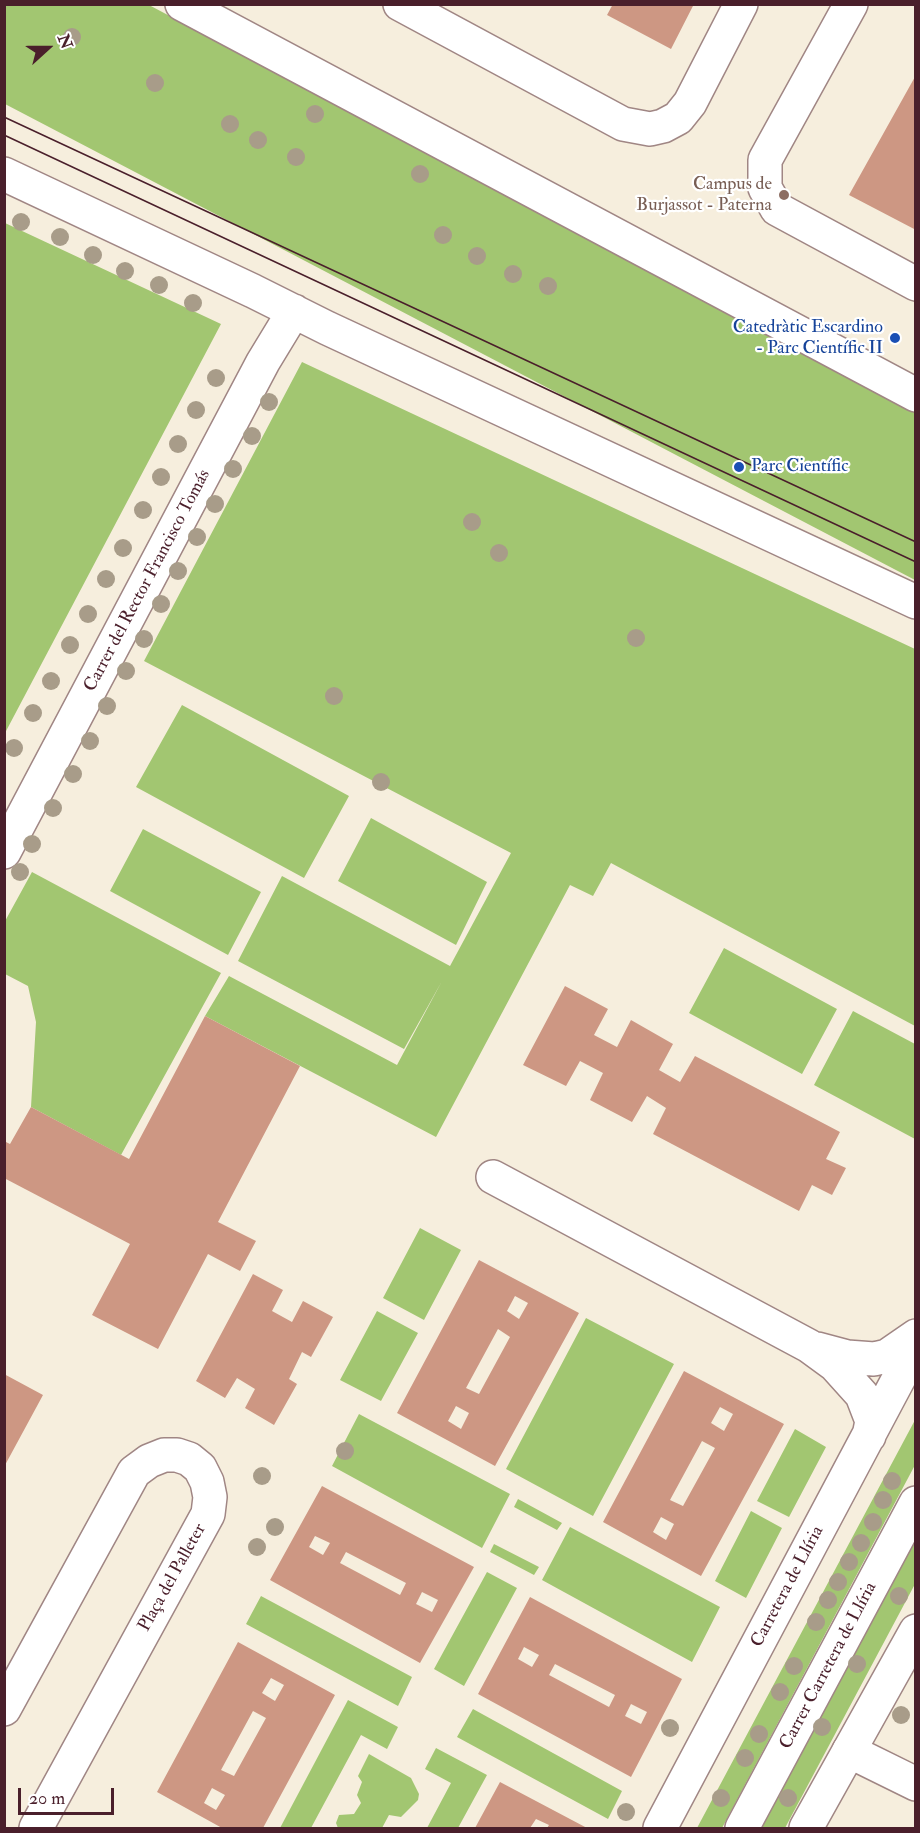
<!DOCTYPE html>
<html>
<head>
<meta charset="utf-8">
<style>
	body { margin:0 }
	#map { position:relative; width:920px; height:1833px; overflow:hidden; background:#f6eedd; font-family:"IM FELL Double Pica",serif }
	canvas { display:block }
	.frame { position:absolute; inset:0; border:6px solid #4a1f2b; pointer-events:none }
	.north { position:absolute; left:18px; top:18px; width:60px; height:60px; -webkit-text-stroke:4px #fff; paint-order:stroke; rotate:69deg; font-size:16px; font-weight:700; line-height:24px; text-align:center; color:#4a1f2b }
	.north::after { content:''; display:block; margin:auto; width:21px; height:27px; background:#4a1f2b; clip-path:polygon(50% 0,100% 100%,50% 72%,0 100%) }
	.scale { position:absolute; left:18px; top:1788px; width:96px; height:27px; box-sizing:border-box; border:3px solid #4a1f2b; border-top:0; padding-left:8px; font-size:18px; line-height:21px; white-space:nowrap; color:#4a1f2b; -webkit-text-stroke:4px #fff; paint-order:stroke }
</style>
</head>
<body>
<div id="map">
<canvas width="920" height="1833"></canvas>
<div class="frame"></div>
<div class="north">N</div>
<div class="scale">20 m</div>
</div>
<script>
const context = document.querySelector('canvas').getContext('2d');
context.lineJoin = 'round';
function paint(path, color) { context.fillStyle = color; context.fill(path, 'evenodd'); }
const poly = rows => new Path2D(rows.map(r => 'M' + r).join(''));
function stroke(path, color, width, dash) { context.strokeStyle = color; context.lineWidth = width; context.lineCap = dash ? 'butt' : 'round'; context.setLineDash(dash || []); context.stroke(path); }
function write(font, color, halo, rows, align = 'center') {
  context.font = font + ' "IM FELL Double Pica",serif'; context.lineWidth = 4.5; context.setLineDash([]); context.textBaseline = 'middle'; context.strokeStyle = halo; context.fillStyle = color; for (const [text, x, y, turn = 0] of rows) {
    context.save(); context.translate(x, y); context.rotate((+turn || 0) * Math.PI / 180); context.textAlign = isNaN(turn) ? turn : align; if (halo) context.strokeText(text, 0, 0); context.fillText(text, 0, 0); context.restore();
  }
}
paint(poly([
	[4,5,149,5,915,412,915,580,5,104],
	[5,223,221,324,5,733],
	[302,362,915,649,915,1026,611,863,593,896,570,885,436,1137,205,1016,229,976,397,1065,442,981,404,1049,238,961,282,876,450,966,511,853,144,661],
	[182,705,349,796,304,878,136,787],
	[371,818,487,882,456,945,338,881],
	[143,829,261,892,228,955,110,891],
	[32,872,221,973,121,1155,31,1107,36,1022,28,986,5,974,4,923],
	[724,948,837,1009,802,1074,689,1013],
	[853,1011,915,1044,915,1139,814,1085],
	[420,1228,461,1250,424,1320,383,1298],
	[377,1311,418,1333,381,1401,340,1380],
	[586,1318,674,1364,593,1516,506,1469],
	[359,1414,510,1494,482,1548,332,1466],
	[915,1420,915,1465,722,1828,697,1828],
	[795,1429,826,1447,789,1517,757,1501],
	[518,1499,562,1523,557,1530,514,1507],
	[751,1511,782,1528,746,1598,715,1581],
	[570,1527,720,1607,692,1662,542,1580],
	[915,1540,915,1584,785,1828,761,1828],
	[494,1544,539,1567,534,1575,490,1552],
	[487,1572,517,1588,464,1686,434,1669],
	[261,1596,412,1677,398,1706,246,1624],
	[348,1700,398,1727,387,1749,361,1735,311,1828,280,1828],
	[473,1709,622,1791,608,1819,457,1737],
	[436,1748,487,1775,458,1828,427,1828,451,1783,425,1769],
	[369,1754,411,1778,419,1794,418,1800,401,1817,389,1815,382,1828,338,1828,336,1823,339,1815,354,1814,361,1803,357,1795,362,1782,358,1776]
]), '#a2c671');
paint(poly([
	[613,4,694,4,671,49,607,15],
	[916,75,916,230,849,195],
	[565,986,608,1009,594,1035,617,1047,631,1020,673,1044,659,1070,680,1082,695,1056,840,1132,826,1159,846,1168,832,1195,812,1185,799,1211,653,1134,666,1108,647,1096,632,1122,590,1100,603,1073,580,1061,566,1086,523,1065],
	[205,1016,300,1066,218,1222,256,1241,240,1271,208,1254,158,1349,92,1315,130,1244,4,1178,4,1141,10,1144,31,1107,129,1159],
	[479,1260,579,1313,495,1466,397,1413],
	[515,1296,528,1303,519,1319,507,1311],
	[498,1329,510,1337,479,1394,466,1388],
	[456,1406,469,1413,461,1429,448,1421],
	[253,1274,283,1290,272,1311,292,1322,303,1301,333,1317,311,1357,302,1352,289,1379,297,1384,274,1425,245,1408,255,1389,237,1378,225,1398,196,1381],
	[684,1371,784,1424,701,1576,603,1522],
	[720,1407,733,1414,724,1431,711,1423],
	[702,1441,715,1448,683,1506,670,1500],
	[661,1517,674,1524,666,1540,653,1532],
	[4,1374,43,1395,4,1467],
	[322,1486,474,1567,420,1663,270,1580],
	[315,1536,330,1543,323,1555,309,1547],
	[346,1552,406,1583,400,1595,340,1563],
	[422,1592,438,1600,432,1612,416,1604],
	[530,1597,682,1679,631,1777,478,1694],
	[524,1647,539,1655,532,1667,518,1659],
	[555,1664,615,1695,609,1707,549,1675],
	[631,1704,647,1712,641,1724,625,1716],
	[238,1642,335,1695,263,1828,222,1828,157,1792],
	[271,1678,284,1685,275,1701,262,1693],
	[253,1711,266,1718,234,1776,221,1770],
	[212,1788,225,1795,216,1810,204,1803],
	[500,1782,587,1828,547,1828,549,1825,536,1819,530,1828,475,1828]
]), '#cd9783');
const minor = poly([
	[182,4,916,395],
	[400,4,623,124,650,129,663,126,678,118,690,103,741,4],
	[851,4,765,160,765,188,777,209,916,284],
	[4,174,253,291,327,328,916,602],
	[4,852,263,362,294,311],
	[493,1177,809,1346,835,1365,862,1395,872,1421,869,1436],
	[817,1349,847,1357,874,1359,887,1356,916,1336],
	[4,1709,134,1472,149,1461,164,1455,177,1455,189,1459,200,1468,207,1482,210,1497,208,1514,36,1828],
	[849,1751,916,1784],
	[660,1828,916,1346]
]);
const major = poly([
	[742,1828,916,1503],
	[806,1828,916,1631]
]);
stroke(minor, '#a08684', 36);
stroke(major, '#a08684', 36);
stroke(minor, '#fff', 33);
stroke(major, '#fff', 33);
stroke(poly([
	[4,117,916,542],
	[4,135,916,562]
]), '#4a1f2b', 1.5);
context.fillStyle = '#a89c89';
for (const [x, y] of [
	[72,37],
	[155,83],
	[315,114],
	[230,124],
	[258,140],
	[296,157],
	[420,174],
	[21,222],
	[443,235],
	[60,237],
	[93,255],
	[477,256],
	[125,271],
	[513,274],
	[159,285],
	[548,286],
	[193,303],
	[216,378],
	[269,402],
	[196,410],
	[252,436],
	[178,444],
	[233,469],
	[161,477],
	[215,504],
	[143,510],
	[472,522],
	[197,537],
	[123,548],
	[499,553],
	[178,571],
	[106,579],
	[161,604],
	[88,614],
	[636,638],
	[144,639],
	[70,645],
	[126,671],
	[51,681],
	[334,696],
	[107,706],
	[33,713],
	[90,741],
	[14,748],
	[73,774],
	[381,782],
	[53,808],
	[32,844],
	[20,872],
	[345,1451],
	[262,1476],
	[892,1481],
	[883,1500],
	[873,1522],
	[275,1527],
	[861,1543],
	[257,1547],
	[849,1562],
	[838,1582],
	[899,1596],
	[828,1600],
	[816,1622],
	[857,1664],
	[794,1666],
	[780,1692],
	[901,1715],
	[822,1727],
	[670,1728],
	[759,1734],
	[745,1758],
	[721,1798],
	[788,1798],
	[626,1812]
]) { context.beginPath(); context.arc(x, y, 9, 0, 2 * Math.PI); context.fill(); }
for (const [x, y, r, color] of [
	[784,195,6,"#8d6e63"],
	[895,338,6,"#1a4fb4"],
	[739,467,6,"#1a4fb4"]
]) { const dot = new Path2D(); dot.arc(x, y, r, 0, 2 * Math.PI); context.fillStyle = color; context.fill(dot); stroke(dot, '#fff', 2); }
write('18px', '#785e54', '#fff', [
	["Campus de",772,185],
	["Burjassot - Paterna",772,206]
], 'right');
write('18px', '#164399', '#fff', [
	["Catedràtic Escardino",883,328],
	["- Parc Científic II",883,349],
	["Parc Científic",751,467,"left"]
], 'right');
write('18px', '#4a1f2b', '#fff', [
	["Carrer del Rector Francisco Tomás",148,581,-62],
	["Plaça del Palleter",173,1578,-61],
	["Carretera de Llíria",788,1587,-62],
	["Carrer Carretera de Llíria",829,1666,-62]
]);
</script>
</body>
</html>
